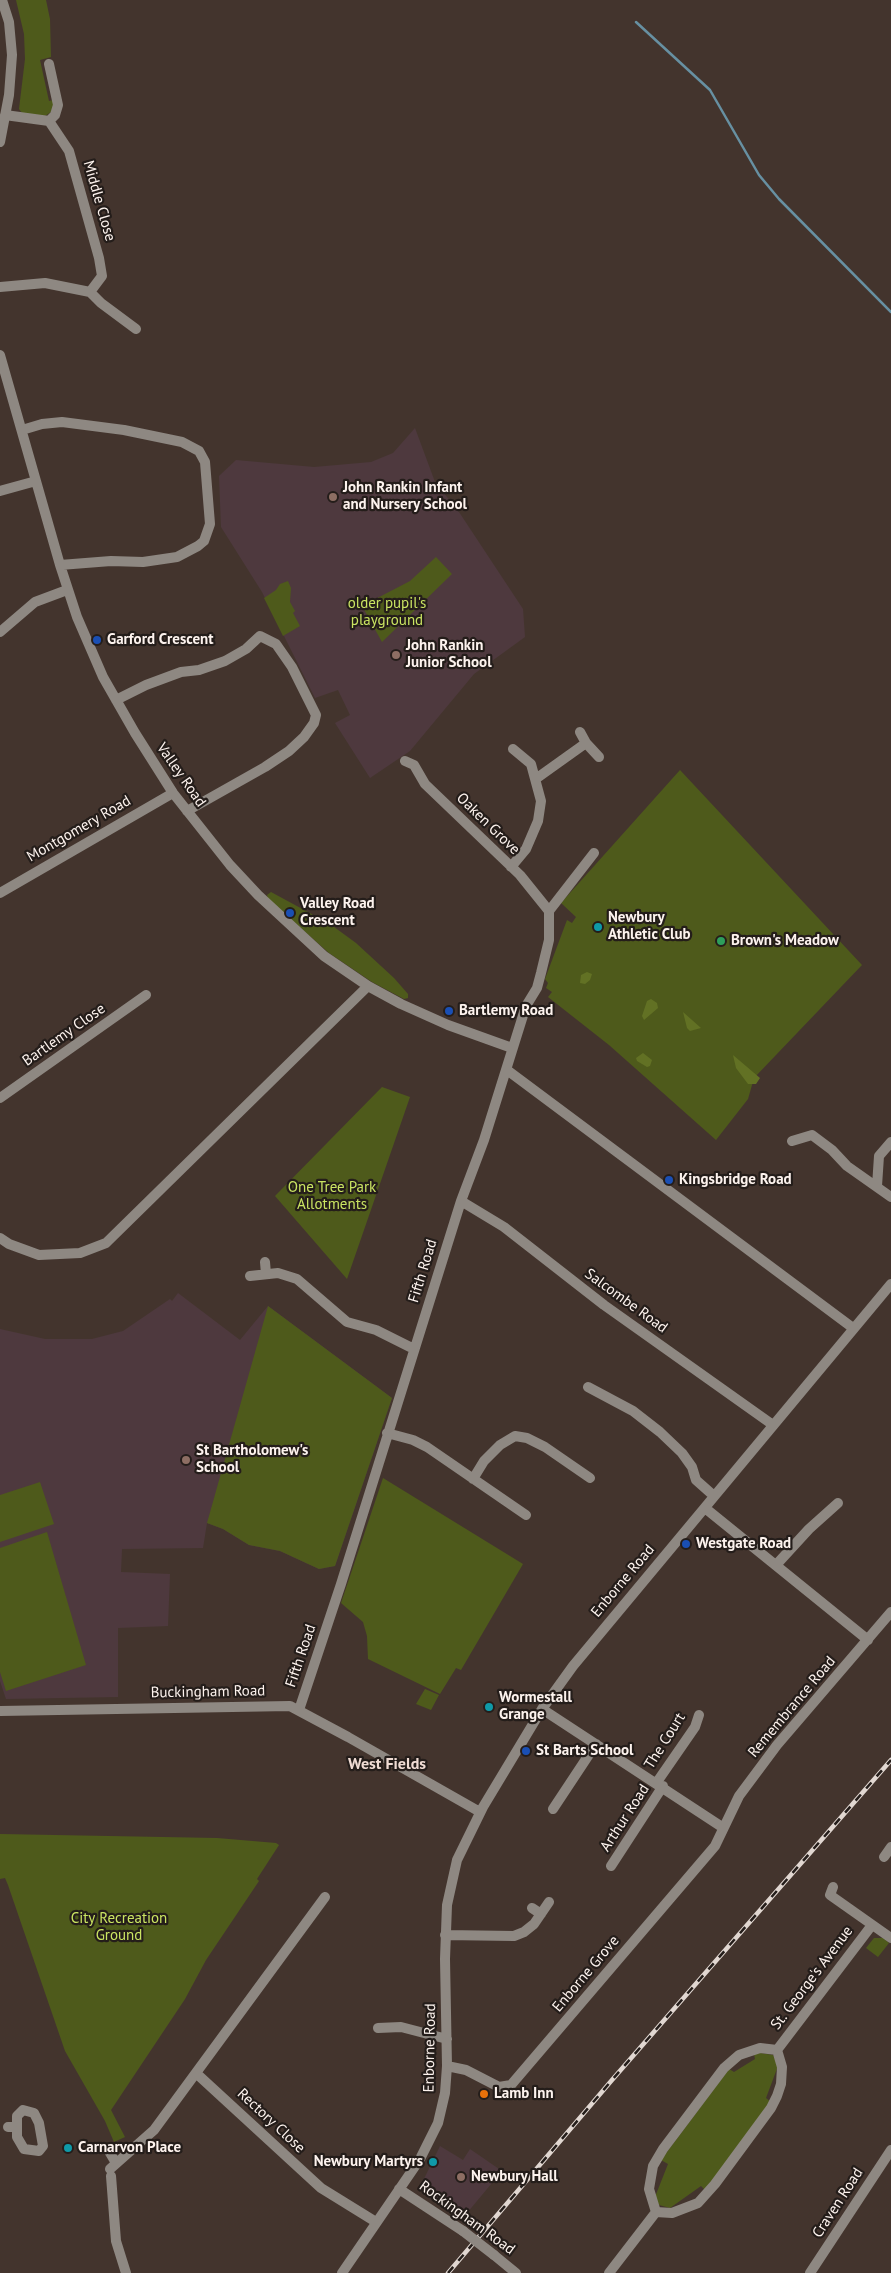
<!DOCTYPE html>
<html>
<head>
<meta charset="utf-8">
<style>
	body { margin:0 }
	canvas { display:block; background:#43342d }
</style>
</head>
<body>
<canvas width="891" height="2273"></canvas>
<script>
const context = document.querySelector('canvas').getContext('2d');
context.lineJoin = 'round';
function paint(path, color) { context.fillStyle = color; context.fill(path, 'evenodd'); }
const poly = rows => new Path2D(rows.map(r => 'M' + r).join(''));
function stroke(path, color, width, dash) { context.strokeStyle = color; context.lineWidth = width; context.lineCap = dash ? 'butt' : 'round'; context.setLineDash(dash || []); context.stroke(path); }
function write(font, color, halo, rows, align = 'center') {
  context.font = font + ' "PT Sans",sans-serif'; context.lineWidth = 4.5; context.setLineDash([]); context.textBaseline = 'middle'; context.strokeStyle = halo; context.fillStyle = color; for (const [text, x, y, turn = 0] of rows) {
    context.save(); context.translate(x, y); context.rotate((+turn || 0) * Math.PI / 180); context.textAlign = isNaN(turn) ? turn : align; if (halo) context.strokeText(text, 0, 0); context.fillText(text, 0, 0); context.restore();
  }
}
paint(poly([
	[415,428,435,482,459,512,523,609,525,637,474,674,410,751,370,778,335,723,350,715,338,690,315,698,262,592,221,527,219,476,236,460,314,467,371,462,393,453],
	[178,1293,240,1340,268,1306,392,1398,335,1566,319,1569,280,1551,249,1545,223,1529,207,1523,203,1548,122,1549,121,1572,170,1574,168,1626,118,1628,118,1697,6,1699,0,1681,0,1329,45,1339,92,1339,123,1331,170,1299,172,1301],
	[440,2146,463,2160,470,2149,502,2171,462,2219,423,2191,422,2183]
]), '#4e393e');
paint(poly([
	[16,0,46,0,50,19,51,57,40,60,49,101,53,100,54,105,51,112,45,116,22,113,19,109,25,59,24,34],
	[436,557,452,574,382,642,362,606,410,581],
	[288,581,291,588,290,602,295,611,293,613,300,626,283,636,264,598,276,590,280,584],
	[680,770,862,965,754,1078,748,1099,716,1140,609,1045,548,997,552,992,546,988,548,983,545,979,567,920,572,923,576,917,561,903],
	[271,892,330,924,356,943,394,978,408,994,408,998,404,999,372,982,329,953,268,899,267,895],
	[382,1087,410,1097,347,1279,275,1196],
	[268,1306,392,1398,335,1566,319,1569,280,1551,249,1545,223,1529,207,1523],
	[383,1478,523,1564,461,1670,456,1668,440,1694,368,1659,367,1636,363,1622,341,1603],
	[40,1482,54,1524,0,1542,0,1495],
	[47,1532,86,1665,6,1691,0,1672,0,1548],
	[425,1689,439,1695,431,1710,416,1704],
	[0,1834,217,1838,276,1843,279,1845,257,1879,259,1881,206,1960,185,1999,111,2110,125,2137,114,2142,105,2121,65,2051,8,1885,5,1878,0,1879],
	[874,1938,883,1938,889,1943,878,1957,866,1948],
	[760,2053,773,2055,778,2066,766,2098,771,2102,706,2191,701,2186,670,2208,659,2205,655,2197,668,2164,661,2160,729,2069,734,2072,755,2059,754,2054]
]), '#4e5a1b');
paint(poly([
	[587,972,592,974,590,980,585,984,580,983,581,975],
	[651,999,657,1003,658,1008,644,1020,642,1016,647,1001],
	[683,1012,701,1028,690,1031,687,1028],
	[643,1053,652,1060,650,1066,647,1067,637,1061,636,1058],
	[733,1055,760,1078,756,1084,748,1084,736,1068]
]), '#627124');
stroke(poly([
	[636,22,710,90,759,175,779,199,891,312]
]), '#6790a2', 2.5);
stroke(poly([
	[49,64,58,105,55,115,49,121],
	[0,142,9,95,12,55,9,22,2,0],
	[0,287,45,283,90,292,102,276,99,258,69,151,49,121,5,115],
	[90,292,101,303,136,329],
	[0,355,60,565,77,617,103,677,135,733,173,793,230,865,258,895,324,956,368,986,401,1004,448,1025,512,1048],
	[22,430,42,424,62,422,124,430,182,442,199,451,205,462,210,524,204,541,198,546,177,557,143,562,111,561,60,565],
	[0,491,36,481],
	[0,632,35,602,67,590],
	[116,700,146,685,181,672,199,670,225,661,246,649,260,636,276,644,292,667,316,715,314,723,304,737,289,751,265,767,187,811],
	[580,732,586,743,599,757],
	[405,761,414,765,425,784,520,875,549,911],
	[537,778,586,743],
	[511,867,526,849,538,821,541,801,531,764,513,749],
	[0,893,173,793],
	[507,1070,853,1328],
	[0,1098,146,995],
	[792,1141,812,1135,832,1150,847,1166,891,1197],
	[877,1186,879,1156,891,1142],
	[461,1201,504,1227,604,1305,773,1425],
	[0,1238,9,1244,39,1255,80,1253,106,1243,368,986],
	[265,1262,266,1274],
	[250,1276,278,1273,297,1279,347,1322,376,1330,414,1349],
	[588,1387,633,1411,660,1432,682,1453,692,1467,696,1480,714,1496],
	[387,1433,413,1440,427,1447,526,1515],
	[473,1479,484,1461,500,1445,515,1436,527,1438,545,1447,590,1478],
	[705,1508,868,1640],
	[776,1565,809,1529,838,1503],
	[542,1709,722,1827],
	[299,1710,341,1584,461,1201,484,1140,526,1006,537,988,541,973,549,940,549,911,594,853],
	[0,1711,290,1706,348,1737,480,1812],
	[657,1782,695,1727,699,1715],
	[553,1809,596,1744],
	[884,1857,891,1847],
	[611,1866,663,1786],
	[833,1887,830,1895,891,1938],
	[532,1908,541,1914],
	[445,1935,514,1936,524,1932,534,1924,549,1902],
	[378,2028,401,2027,447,2039],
	[777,2050,872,1925],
	[447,2066,466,2070,499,2087,511,2085,715,1846,739,1796,777,1745,891,1612],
	[197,2074,321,2188,376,2222],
	[8,2127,17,2127,17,2116,23,2110,34,2113,39,2123,43,2146,39,2151,24,2149,17,2137,17,2127],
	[110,2153,116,2163],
	[110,2169,154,2130,325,1897],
	[111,2176,116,2241,126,2273],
	[399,2189,463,2231],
	[656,2212,649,2189,653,2166,663,2149,724,2068,739,2055,760,2048,777,2050],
	[656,2212,672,2213,698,2203,715,2184,771,2108,777,2096,781,2084,782,2067,777,2050],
	[494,2255,516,2273],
	[342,2273,420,2159,438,2123,445,2093,447,2066,445,1959,447,1905,457,1860,483,1807,542,1709,573,1666,891,1284],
	[609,2273,656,2212],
	[810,2273,891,2150]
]), '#8e8882', 10);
const rail = poly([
	[448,2273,612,2080,891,1760]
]);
stroke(rail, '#e1d7d1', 4.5);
stroke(rail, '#241d1a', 2.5, [8]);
stroke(poly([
	[463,2231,494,2255]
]), '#8e8882', 10);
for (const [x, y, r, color] of [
	[333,497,5,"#8d6e63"],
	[97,640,5,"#1a4fb4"],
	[396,655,5,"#8d6e63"],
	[290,913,5,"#1a4fb4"],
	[598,927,5,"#0f9aa8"],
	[721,941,5,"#2e9e5b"],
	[449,1011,5,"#1a4fb4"],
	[669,1180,5,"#1a4fb4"],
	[186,1460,5,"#8d6e63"],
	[686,1544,5,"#1a4fb4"],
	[489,1707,5,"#0f9aa8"],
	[526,1751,5,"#1a4fb4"],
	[484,2094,5,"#e8710a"],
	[68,2148,5,"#0f9aa8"],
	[433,2162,5,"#0f9aa8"],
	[461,2177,5,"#8d6e63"]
]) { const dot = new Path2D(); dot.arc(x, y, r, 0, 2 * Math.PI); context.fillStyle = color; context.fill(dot); stroke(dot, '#241d1a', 2); }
write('15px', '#fdf3ee', '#241d1a', [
	["Middle Close",99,201,74],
	["Valley Road",181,775,55],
	["Oaken Grove",488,824,44],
	["Montgomery Road",79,829,-30],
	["Bartlemy Close",64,1035,-35],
	["Fifth Road",423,1271,-73],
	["Salcombe Road",626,1301,36],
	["Enborne Road",623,1581,-50],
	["Fifth Road",301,1656,-71],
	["Buckingham Road",208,1692,-1],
	["Remembrance Road",792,1707,-50],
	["The Court",665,1741,-58],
	["Arthur Road",625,1818,-57],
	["Enborne Grove",586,1974,-50],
	["St. George's Avenue",812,1978,-53],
	["Enborne Road",430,2048,-89],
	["Rectory Close",271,2121,43],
	["Craven Road",838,2203,-57],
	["Rockingham Road",467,2218,36]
]);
write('bold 15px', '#fdf3ee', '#241d1a', [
	["John Rankin Infant",343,488],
	["and Nursery School",343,505],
	["Garford Crescent",107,640],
	["John Rankin",406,646],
	["Junior School",406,663],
	["Valley Road",300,904],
	["Crescent",300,921],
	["Newbury",608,918],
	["Athletic Club",608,935],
	["Brown's Meadow",731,941],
	["Bartlemy Road",459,1011],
	["Kingsbridge Road",679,1180],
	["St Bartholomew's",196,1451],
	["School",196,1468],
	["Westgate Road",696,1544],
	["Wormestall",499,1698],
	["Grange",499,1715],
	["St Barts School",536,1751],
	["Lamb Inn",494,2094],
	["Carnarvon Place",78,2148],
	["Newbury Martyrs",423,2162,"right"],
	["Newbury Hall",471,2177]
], 'left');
write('15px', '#cae462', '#241d1a', [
	["older pupil's",387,604],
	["playground",387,621],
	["One Tree Park",332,1188],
	["Allotments",332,1205],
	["City Recreation",119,1919],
	["Ground",119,1936]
]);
write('bold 16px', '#f0dcd4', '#241d1a', [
	["West Fields",387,1764]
]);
</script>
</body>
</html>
